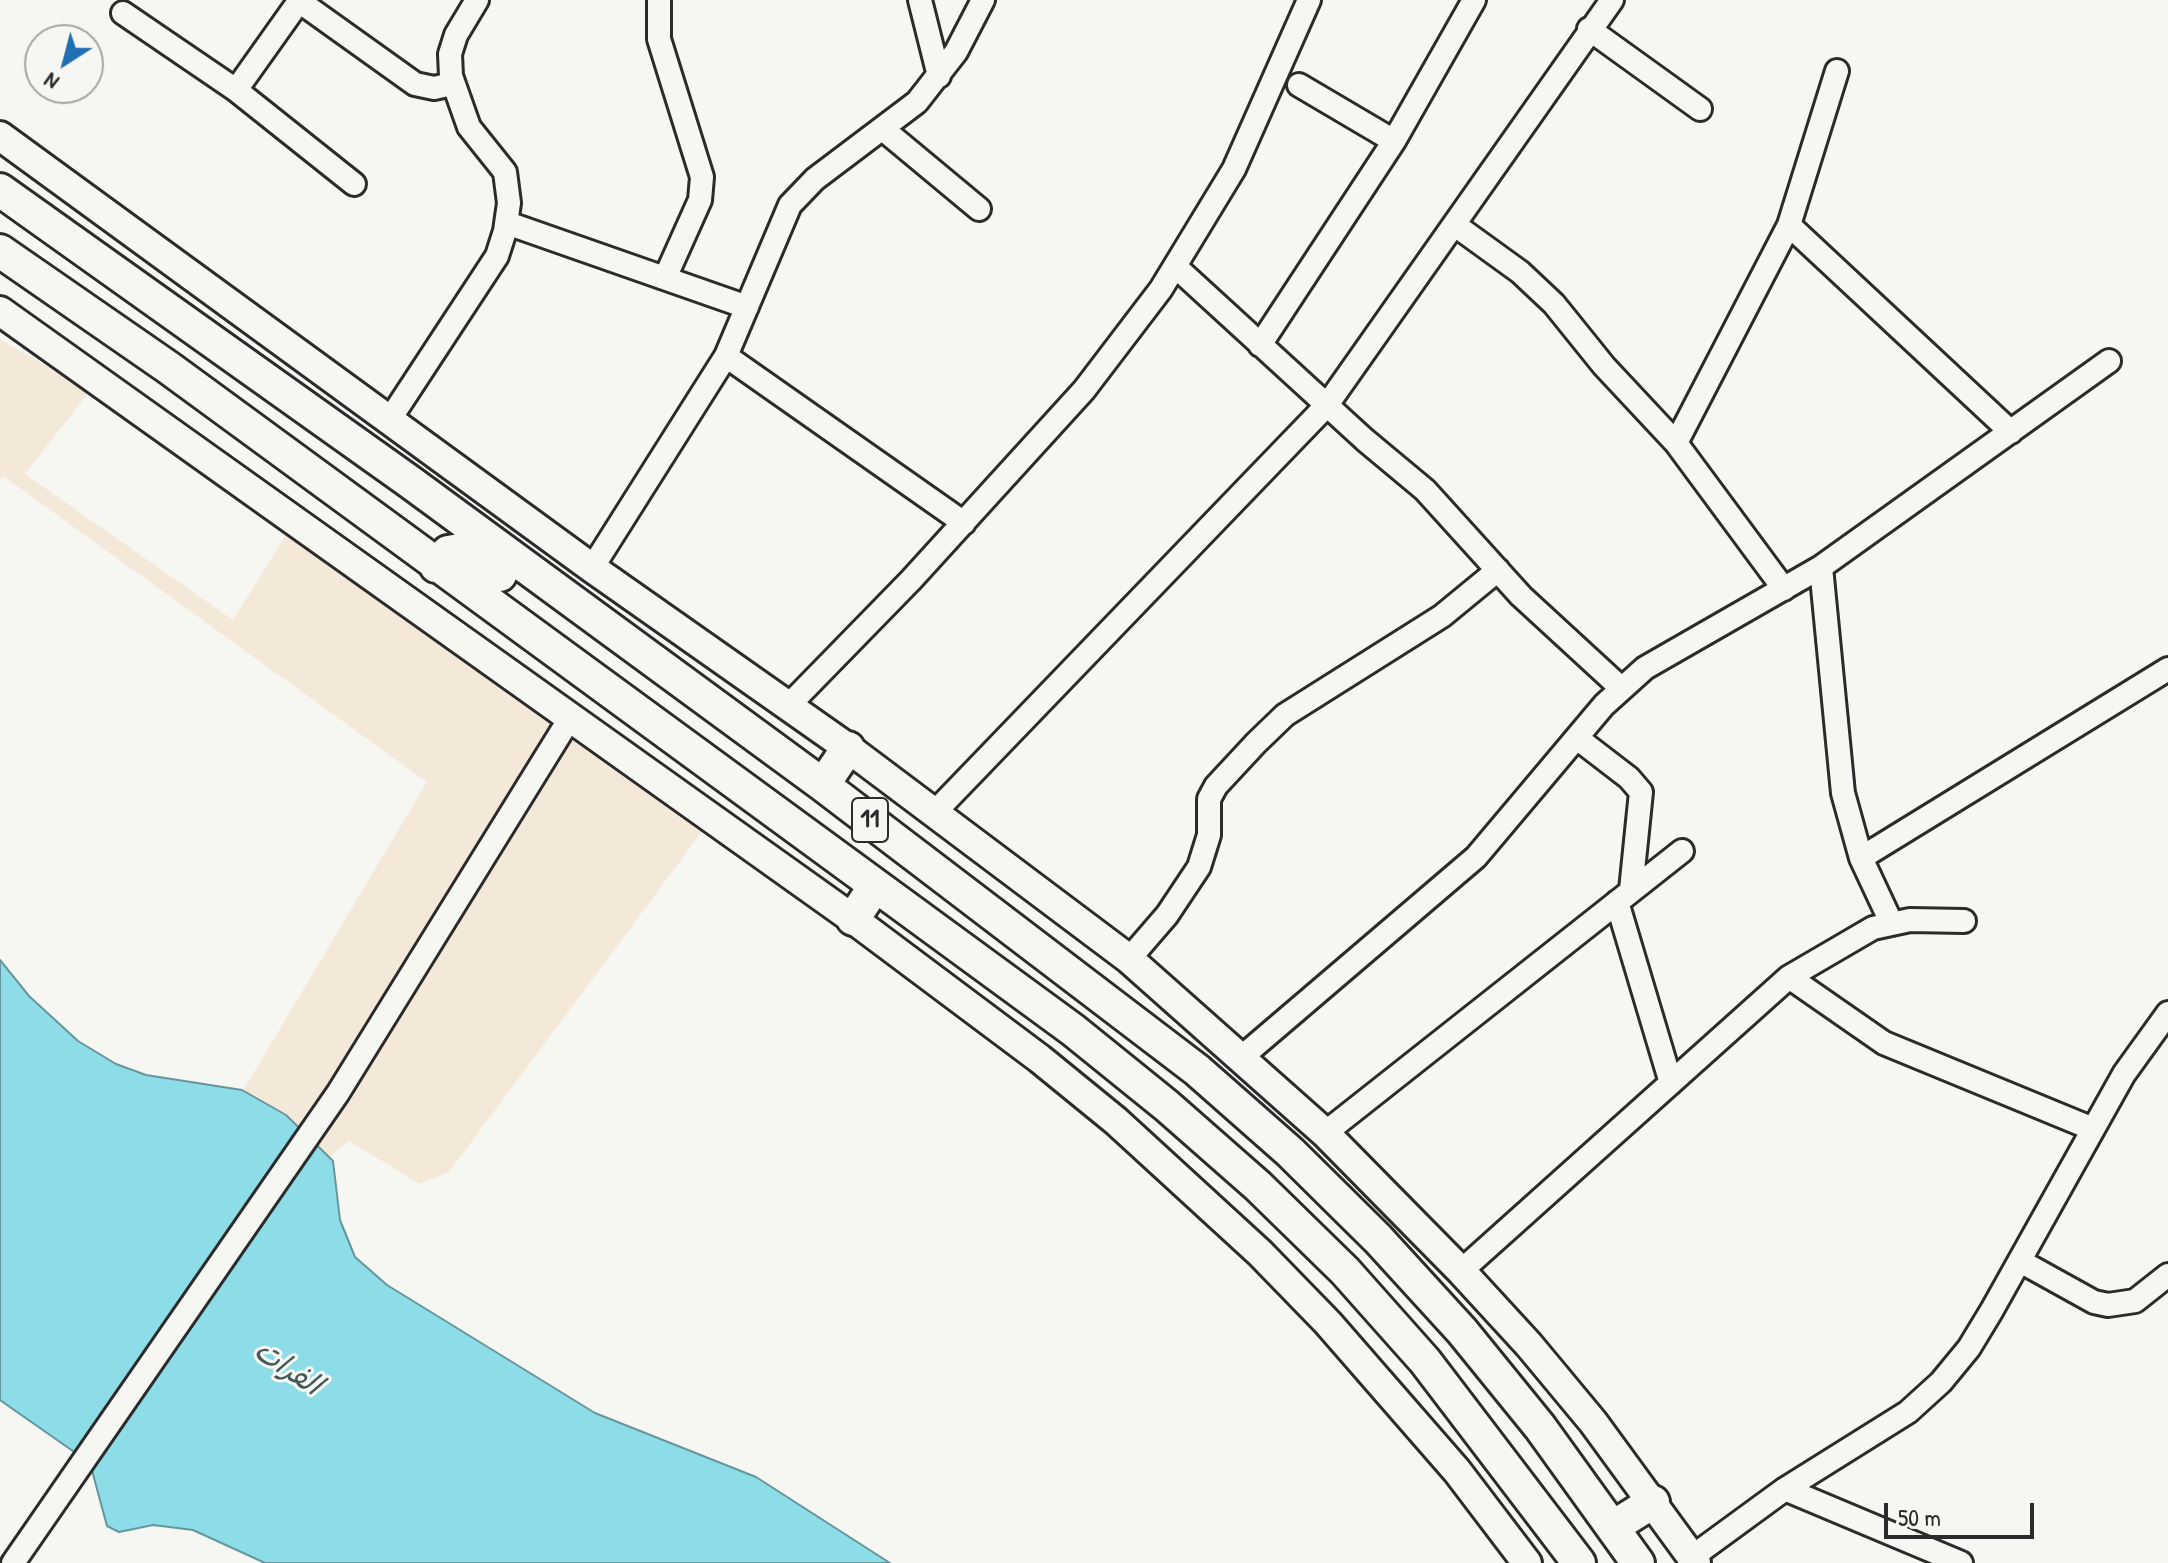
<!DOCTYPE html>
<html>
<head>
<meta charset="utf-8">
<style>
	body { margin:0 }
	#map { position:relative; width:2168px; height:1563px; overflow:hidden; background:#f6f6f2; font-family:"Patrick Hand",sans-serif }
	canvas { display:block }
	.north { position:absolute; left:24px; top:24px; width:80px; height:80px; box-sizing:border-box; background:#f6f6f2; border:2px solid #a5a5a2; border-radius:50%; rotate:216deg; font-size:22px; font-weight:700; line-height:32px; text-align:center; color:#2b2b2b }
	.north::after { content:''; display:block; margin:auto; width:28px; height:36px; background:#1f6fb2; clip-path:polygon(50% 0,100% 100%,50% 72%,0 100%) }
	.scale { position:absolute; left:1884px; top:1503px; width:150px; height:36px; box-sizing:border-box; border:4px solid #2b2b2b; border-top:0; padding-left:10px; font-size:24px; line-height:28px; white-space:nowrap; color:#2b2b2b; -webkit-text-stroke:6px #f6f6f2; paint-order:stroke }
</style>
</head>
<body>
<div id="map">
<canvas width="2168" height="1563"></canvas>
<div class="north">N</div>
<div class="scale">50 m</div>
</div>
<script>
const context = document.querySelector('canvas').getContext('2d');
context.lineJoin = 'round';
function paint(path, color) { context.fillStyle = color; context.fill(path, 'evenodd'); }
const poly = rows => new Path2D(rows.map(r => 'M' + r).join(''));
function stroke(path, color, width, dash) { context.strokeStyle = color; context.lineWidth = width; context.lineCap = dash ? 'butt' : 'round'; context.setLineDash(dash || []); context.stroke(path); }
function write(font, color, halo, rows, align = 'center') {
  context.font = font + ' "Patrick Hand","Playpen Sans Arabic",sans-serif'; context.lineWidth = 6; context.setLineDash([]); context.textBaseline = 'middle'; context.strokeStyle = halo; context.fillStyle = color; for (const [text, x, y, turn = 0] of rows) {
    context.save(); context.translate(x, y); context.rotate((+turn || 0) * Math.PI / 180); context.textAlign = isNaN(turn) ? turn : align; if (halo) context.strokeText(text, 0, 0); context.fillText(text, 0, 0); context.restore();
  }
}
paint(poly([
	[0,339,89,392,25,474,233,620,291,527,704,829,449,1172,420,1184,349,1141,316,1167,241,1094,427,782,3,476,0,479]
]), '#f4e9d9');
const water = poly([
	[0,960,29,996,78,1041,116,1064,146,1075,242,1090,286,1115,333,1161,340,1220,355,1257,387,1285,595,1413,756,1477,890,1563,265,1563,193,1530,153,1525,119,1532,107,1526,90,1463,0,1400,0,960]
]);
paint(water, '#8ddde9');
stroke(water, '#66969d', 2);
const minor = poly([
	[659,0,659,39,702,177,700,200,665,278],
	[920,0,939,76],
	[299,1,415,84,434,88,452,84],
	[123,13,236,90,354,184],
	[1589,29,1700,109],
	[1299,85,1394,141],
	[236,90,300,0],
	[884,130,979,209],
	[507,223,747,307],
	[1455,225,1520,272,1554,304,1604,366,1676,443,1784,589],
	[1789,225,2011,432],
	[1176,267,1365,440,1425,490,1521,596,1621,688],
	[1260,345,1394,141,1474,0],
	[726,356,964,523],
	[390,419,497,256,505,231,509,203,505,172,469,127,451,76,450,54,456,35,477,0],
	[1676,443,1789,225,1837,71],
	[1821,567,1843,793,1861,858,1891,922],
	[592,568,726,356,790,205,815,179,917,102,956,52,983,0],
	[789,705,911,580,1084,390,1161,289,1234,169,1309,0],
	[1577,738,1629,778,1641,792,1631,890],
	[934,813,1327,405,1612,0],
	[1861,858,2168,669],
	[1617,902,1671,1083],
	[1129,959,1167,915,1199,867,1209,835,1209,799,1216,786,1256,743,1285,715,1442,616,1498,570],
	[1789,977,1884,1043,2093,1129],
	[1243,1056,1476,857,1604,705,1645,668,1821,567,2109,361],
	[1325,1133,1682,851],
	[2020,1261,2094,1302,2108,1305,2135,1301,2168,1275],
	[1461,1271,1789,977,1873,928,1910,920,1964,921],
	[1785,1489,1961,1563],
	[1692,1557,1785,1489,1908,1412,1941,1382,1969,1348,1992,1310,2124,1074,2168,1013],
	[13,1563,338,1093,570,718]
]);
const major = poly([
	[0,136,592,568,848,748,1129,959,1325,1133,1461,1271,1529,1345,1593,1422,1696,1563],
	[0,311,853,919,1040,1059,1116,1121,1260,1253,1328,1323,1457,1471,1527,1563]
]);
const highway = poly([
	[0,190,410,482,823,785,1197,1070,1290,1152,1378,1239,1462,1331,1540,1427,1638,1563],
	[0,251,169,368,1073,1030,1167,1106,1258,1186,1345,1271,1425,1361,1579,1563],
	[436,566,448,552,460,550,500,575],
	[823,785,848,748],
	[853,919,875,886],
	[1613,1527,1653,1502]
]);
stroke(minor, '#2b2b2b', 28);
stroke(major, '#2b2b2b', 34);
stroke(highway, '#2b2b2b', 38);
stroke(minor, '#f6f6f2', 22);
stroke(major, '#f6f6f2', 28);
stroke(highway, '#f6f6f2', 32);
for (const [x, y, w] of [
	[870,820,36]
]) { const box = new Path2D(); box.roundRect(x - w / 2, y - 22, w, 44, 6); context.fillStyle = '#f6f6f2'; context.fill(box); stroke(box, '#2b2b2b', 2); }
write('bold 26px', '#2b2b2b', null, [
	["11",870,820]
]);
write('italic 30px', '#44585a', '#f6f6f2', [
	["الفرات",287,1369,34]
]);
</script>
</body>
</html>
